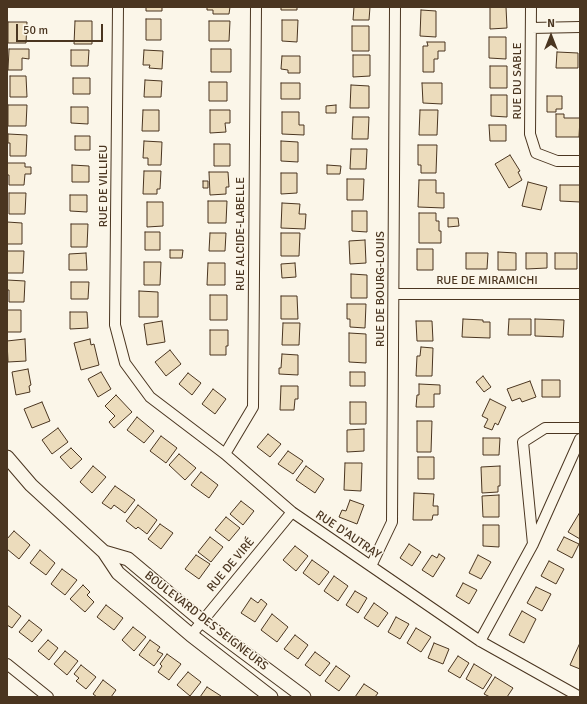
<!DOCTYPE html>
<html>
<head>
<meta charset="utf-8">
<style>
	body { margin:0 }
	#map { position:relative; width:587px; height:704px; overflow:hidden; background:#fbf6e9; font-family:Signika,sans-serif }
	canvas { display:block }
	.frame { position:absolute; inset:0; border:8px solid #4a3520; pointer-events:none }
	.north { position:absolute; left:531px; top:16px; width:40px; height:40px; -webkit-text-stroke:3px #fbf6e9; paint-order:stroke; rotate:0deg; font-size:11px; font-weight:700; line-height:16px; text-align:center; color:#4a3520 }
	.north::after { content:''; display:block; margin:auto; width:14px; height:18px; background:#4a3520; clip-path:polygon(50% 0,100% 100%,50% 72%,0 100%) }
	.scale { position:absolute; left:16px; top:24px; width:87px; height:18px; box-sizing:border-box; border:2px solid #4a3520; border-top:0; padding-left:5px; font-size:12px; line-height:14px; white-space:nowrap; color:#4a3520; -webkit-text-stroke:3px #fbf6e9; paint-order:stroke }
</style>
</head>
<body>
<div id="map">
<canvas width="587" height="704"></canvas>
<div class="frame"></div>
<div class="north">N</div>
<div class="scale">50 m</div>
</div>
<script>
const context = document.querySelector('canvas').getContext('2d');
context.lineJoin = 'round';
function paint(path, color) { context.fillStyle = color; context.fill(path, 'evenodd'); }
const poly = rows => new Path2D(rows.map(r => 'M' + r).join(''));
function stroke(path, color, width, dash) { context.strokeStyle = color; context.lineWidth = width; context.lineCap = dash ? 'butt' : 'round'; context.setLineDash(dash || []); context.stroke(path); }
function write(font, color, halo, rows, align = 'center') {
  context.font = font + ' Signika,sans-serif'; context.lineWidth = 3; context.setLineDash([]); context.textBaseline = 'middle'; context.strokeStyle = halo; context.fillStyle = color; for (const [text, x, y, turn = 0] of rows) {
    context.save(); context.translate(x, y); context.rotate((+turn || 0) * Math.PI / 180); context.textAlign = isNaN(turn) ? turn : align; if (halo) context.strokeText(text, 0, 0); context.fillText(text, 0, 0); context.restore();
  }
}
const building = poly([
	[146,7,162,7,162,11,146,11,146,7],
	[207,7,230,7,229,14,213,14,213,10,207,10,207,7],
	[281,7,297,7,297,10,281,10,281,7],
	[354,7,370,7,369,20,353,20,354,7],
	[490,7,506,7,507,28,490,29,490,7],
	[421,10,436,11,436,37,420,36,421,10],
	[146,19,161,19,161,40,146,40,146,19],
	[282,20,298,20,297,42,282,41,282,20],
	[75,21,92,21,92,44,74,44,75,21],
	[209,21,230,21,229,41,209,41,209,21],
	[8,22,27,22,26,43,8,43,8,22],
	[352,26,369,26,369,51,352,51,352,26],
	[489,37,506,37,506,59,489,58,489,37],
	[427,42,445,42,445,51,438,51,438,59,434,59,434,72,423,72,423,46,428,46,427,42],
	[9,49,29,49,29,59,22,58,22,70,8,70,9,49],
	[211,49,231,49,231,72,211,72,211,49],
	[71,50,89,50,88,66,71,66,71,50],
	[144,50,163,51,162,69,149,68,150,65,143,65,144,50],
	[557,52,578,53,578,68,556,68,557,52],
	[353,55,370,55,370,76,353,77,353,55],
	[282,56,300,56,300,73,288,73,288,70,281,69,282,56],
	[490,66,507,66,507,88,490,88,490,66],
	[10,76,26,76,27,97,10,97,10,76],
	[73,78,90,78,90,94,73,94,73,78],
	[145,80,162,81,161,97,144,97,145,80],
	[209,82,227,82,227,101,209,101,209,82],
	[281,83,300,83,300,99,281,99,281,83],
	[422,83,442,83,442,104,423,103,422,83],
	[351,85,369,86,369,108,350,108,351,85],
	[491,95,507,95,507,117,491,116,491,95],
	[547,96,562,96,562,109,556,109,556,112,547,112,547,96],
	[8,105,27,105,26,126,8,126,8,105],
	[336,105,336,113,326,113,326,106,336,105],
	[71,107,88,107,88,124,71,123,71,107],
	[143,110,159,110,159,131,142,131,143,110],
	[210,110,230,110,230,123,225,123,226,132,210,133,210,110],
	[420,110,438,110,437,135,419,135,420,110],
	[282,112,299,112,299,125,304,125,304,135,282,134,282,112],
	[556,114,564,114,564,118,580,118,579,137,556,137,556,114],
	[353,117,369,117,368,139,352,139,353,117],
	[489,125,506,125,506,141,490,141,489,125],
	[8,134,27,135,26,156,10,156,10,143,8,143,8,134],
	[75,136,90,136,90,150,75,150,75,136],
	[144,141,162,142,161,165,148,165,148,158,143,158,144,141],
	[281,141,298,142,298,162,281,161,281,141],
	[214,144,230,144,230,166,214,166,214,144],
	[418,145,437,145,436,173,421,173,421,165,418,165,418,145],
	[351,149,367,149,366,169,350,169,351,149],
	[510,155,520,171,518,172,522,180,509,188,495,164,510,155],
	[7,163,25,163,25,167,31,167,31,174,25,174,24,185,9,185,9,175,7,175,7,163],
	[72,165,89,166,89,182,72,182,72,165],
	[327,165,341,166,340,174,327,174,327,165],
	[144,171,161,171,160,189,157,189,157,194,143,194,144,171],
	[209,172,228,172,229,187,226,187,226,194,210,195,209,172],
	[281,173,297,173,297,193,281,194,281,173],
	[347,179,364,179,363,200,347,200,347,179],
	[419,180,436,180,436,193,444,193,444,208,418,207,419,180],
	[203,181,208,181,208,188,203,188,203,181],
	[528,182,547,187,541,210,522,206,528,182],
	[560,185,580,185,580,202,560,201,560,185],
	[9,193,26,193,25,214,9,214,9,193],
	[70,195,87,195,87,212,70,211,70,195],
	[208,201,227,201,226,223,208,223,208,201],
	[147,202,163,202,163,226,147,227,147,202],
	[282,203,300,204,299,214,306,214,305,229,281,228,282,203],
	[352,211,367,211,367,232,352,231,352,211],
	[419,213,436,213,436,221,439,221,439,231,441,231,441,243,419,243,419,213],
	[448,218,458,218,459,226,448,227,448,218],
	[7,222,22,223,22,244,7,244,7,222],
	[71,224,88,224,87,247,71,247,71,224],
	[145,232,160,232,160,250,145,250,145,232],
	[210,233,226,233,225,251,209,251,210,233],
	[281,233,300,233,299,256,281,256,281,233],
	[365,240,366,263,350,264,349,241,365,240],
	[417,249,433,249,433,270,417,270,417,249],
	[170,250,183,250,182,258,170,258,170,250],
	[7,251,24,251,23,273,7,273,7,251],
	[498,252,516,253,516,270,498,270,498,252],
	[86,253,87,270,69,270,69,254,86,253],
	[466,253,488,253,487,269,466,269,466,253],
	[526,253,547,253,547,268,526,269,526,253],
	[555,253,577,253,577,269,555,269,555,253],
	[144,262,161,262,160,285,144,285,144,262],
	[208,263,225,263,225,285,207,285,208,263],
	[295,263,296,277,282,278,281,264,295,263],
	[351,274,367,275,367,298,351,298,351,274],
	[7,280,25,281,24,302,9,302,9,290,7,290,7,280],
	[71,282,89,282,88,299,71,299,71,282],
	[139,291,158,292,158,317,139,317,139,291],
	[210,295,227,295,227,320,210,320,210,295],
	[281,296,297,296,298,319,281,319,281,296],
	[347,304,366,304,365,328,350,327,350,319,347,319,347,304],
	[7,310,21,310,21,332,7,332,7,310],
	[70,312,87,312,88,328,70,329,70,312],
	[463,319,483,320,483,322,490,322,490,338,462,337,463,319],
	[509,319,531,319,531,335,508,335,509,319],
	[535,319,564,320,563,337,535,336,535,319],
	[162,321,165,342,147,345,144,324,162,321],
	[416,321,432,321,433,341,417,341,416,321],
	[283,323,300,323,299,345,282,345,283,323],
	[210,330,228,330,228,346,226,346,226,355,210,355,210,330],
	[349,333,366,334,366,363,349,362,349,333],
	[25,339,26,361,8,362,7,341,25,339],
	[90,339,91,345,94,344,99,365,81,370,74,343,90,339],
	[421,347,433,348,432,376,416,376,417,356,420,356,421,347],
	[170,350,181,364,166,376,155,362,170,350],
	[282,354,298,355,298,375,279,374,279,368,281,368,282,354],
	[28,369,31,385,29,386,30,392,16,395,12,372,28,369],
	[101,372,111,389,98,397,88,379,101,372],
	[350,372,365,372,365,386,350,386,350,372],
	[188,373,201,383,192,395,179,384,188,373],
	[483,376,491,387,484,392,476,382,483,376],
	[542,380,560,380,560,397,542,397,542,380],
	[530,381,536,397,522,402,520,398,512,401,507,389,530,381],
	[419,384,440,385,440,394,434,394,434,407,416,407,417,395,419,395,419,384],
	[281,386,298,386,298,399,295,399,294,410,280,410,281,386],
	[213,389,226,399,215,414,202,404,213,389],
	[116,395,132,412,114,428,109,422,115,416,105,406,116,395],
	[490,399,506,407,498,425,495,423,492,430,484,427,488,419,482,416,490,399],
	[42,402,50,421,32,428,24,409,42,402],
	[350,402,366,402,366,424,350,424,350,402],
	[137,417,154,431,144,443,127,430,137,417],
	[417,421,432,421,431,452,417,452,417,421],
	[58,428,68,442,52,454,42,440,58,428],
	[364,429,364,451,347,452,347,430,364,429],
	[268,434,281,444,270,457,257,447,268,434],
	[161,436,177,448,166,463,150,451,161,436],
	[483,438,500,438,499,455,483,455,483,438],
	[71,448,82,459,71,469,60,457,71,448],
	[288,451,303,461,293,474,278,464,288,451],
	[179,454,196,468,185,480,169,465,179,454],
	[418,457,434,457,434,479,418,479,418,457],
	[345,463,362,463,361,491,344,490,345,463],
	[93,466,106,477,92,493,80,482,93,466],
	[306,466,324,479,315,493,296,480,306,466],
	[500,466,500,486,498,486,498,492,482,493,481,467,500,466],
	[201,472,218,485,209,498,191,485,201,472],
	[115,486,135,500,125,513,114,505,111,509,102,503,115,486],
	[414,493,434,494,433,506,438,506,438,515,433,515,432,520,413,520,414,493],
	[499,495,499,517,483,517,482,496,499,495],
	[350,500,364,505,357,524,339,517,342,510,346,511,350,500],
	[241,501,254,511,243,525,230,514,241,501],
	[138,505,157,520,147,534,138,527,136,529,126,521,138,505],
	[580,512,580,539,568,532,580,512],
	[226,517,240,528,229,541,215,530,226,517],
	[160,524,173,533,161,549,148,539,160,524],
	[483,525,499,525,499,547,483,546,483,525],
	[14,531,30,545,19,559,7,549,7,539,14,531],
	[210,537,223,547,211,562,198,552,210,537],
	[564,537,579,544,572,558,557,550,564,537],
	[409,544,421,552,412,566,400,558,409,544],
	[295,546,308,556,296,571,283,560,295,546],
	[40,550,55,563,46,575,30,563,40,550],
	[439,554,445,558,433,577,422,570,432,555,437,558,439,554],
	[196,555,210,564,199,579,185,569,196,555],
	[478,555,491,562,481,579,469,573,478,555],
	[312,560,329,572,319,585,303,573,312,560],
	[549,561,564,569,556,584,541,576,549,561],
	[62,569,77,580,65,595,51,584,62,569],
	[334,576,348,586,338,601,324,591,334,576],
	[463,583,477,590,469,604,456,596,463,583],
	[83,585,90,592,87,595,94,602,85,612,70,599,83,585],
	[536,587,551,594,542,611,527,603,536,587],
	[355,591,367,598,358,613,346,605,355,591],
	[251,598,258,603,261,599,267,604,255,622,241,613,251,598],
	[374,603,388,613,378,627,364,618,374,603],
	[7,605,21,616,12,628,7,625,7,605],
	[106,605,123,618,114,630,97,617,106,605],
	[522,611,536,619,524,643,509,635,522,611],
	[272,614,288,627,277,642,261,630,272,614],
	[396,617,409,624,400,639,388,632,396,617],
	[29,620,42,630,32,642,19,632,29,620],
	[133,627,146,637,134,651,122,640,133,627],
	[416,628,431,637,421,652,407,643,416,628],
	[295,635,308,645,298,659,284,649,295,635],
	[48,640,58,648,49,660,38,651,48,640],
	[150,640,160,647,157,651,163,654,154,666,139,655,150,640],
	[434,643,449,649,443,664,428,658,434,643],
	[579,645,580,645,580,669,570,665,579,645],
	[65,651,78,661,67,675,54,664,65,651],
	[315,652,330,663,320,676,305,665,315,652],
	[167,654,181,664,169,680,158,672,162,666,160,664,167,654],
	[458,656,469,663,460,678,448,671,458,656],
	[474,664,492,675,483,689,466,679,474,664],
	[81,665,96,677,86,689,76,681,79,678,74,674,81,665],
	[336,666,350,676,339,691,325,681,336,666],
	[188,672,201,682,190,696,177,685,188,672],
	[495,677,513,688,507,697,490,697,484,694,495,677],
	[103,680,116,690,111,697,97,697,93,694,103,680],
	[364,684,378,693,375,697,355,697,364,684],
	[207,687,221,696,220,697,200,697,207,687]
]);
paint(building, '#ecdcbc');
stroke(building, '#4a3520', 1);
const minor = poly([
	[118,7,115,325,125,363,150,397,225,454,292,512,480,641,580,697],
	[531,7,530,134,536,153,557,161,580,161],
	[531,28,580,27],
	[394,294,580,294],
	[225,454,253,407,256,7],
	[533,544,523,442,545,428,580,428],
	[371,566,392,522,395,7],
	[191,635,292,512],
	[480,641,533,544,580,439],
	[7,664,48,697]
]);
const tertiary = poly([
	[7,457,31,485,104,552,118,573,191,635,271,697],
	[104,552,128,559,202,621,304,697]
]);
stroke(minor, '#4a3520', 12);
stroke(tertiary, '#4a3520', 15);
stroke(minor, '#fbf6e9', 10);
stroke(tertiary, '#fbf6e9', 13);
write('12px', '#4a3520', '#fbf6e9', [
	["RUE DU SABLE",518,81,-90],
	["RUE DE VILLIEU",104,186,-90],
	["RUE ALCIDE-LABELLE",241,234,-90],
	["RUE DE MIRAMICHI",487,281],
	["RUE DE BOURG-LOUIS",381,289,-90],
	["RUE D'AUTRAY",348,535,34],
	["RUE DE VIRÉ",231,565,-50],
	["BOULEVARD DES SEIGNEURS",206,621,38]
]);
</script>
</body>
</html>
